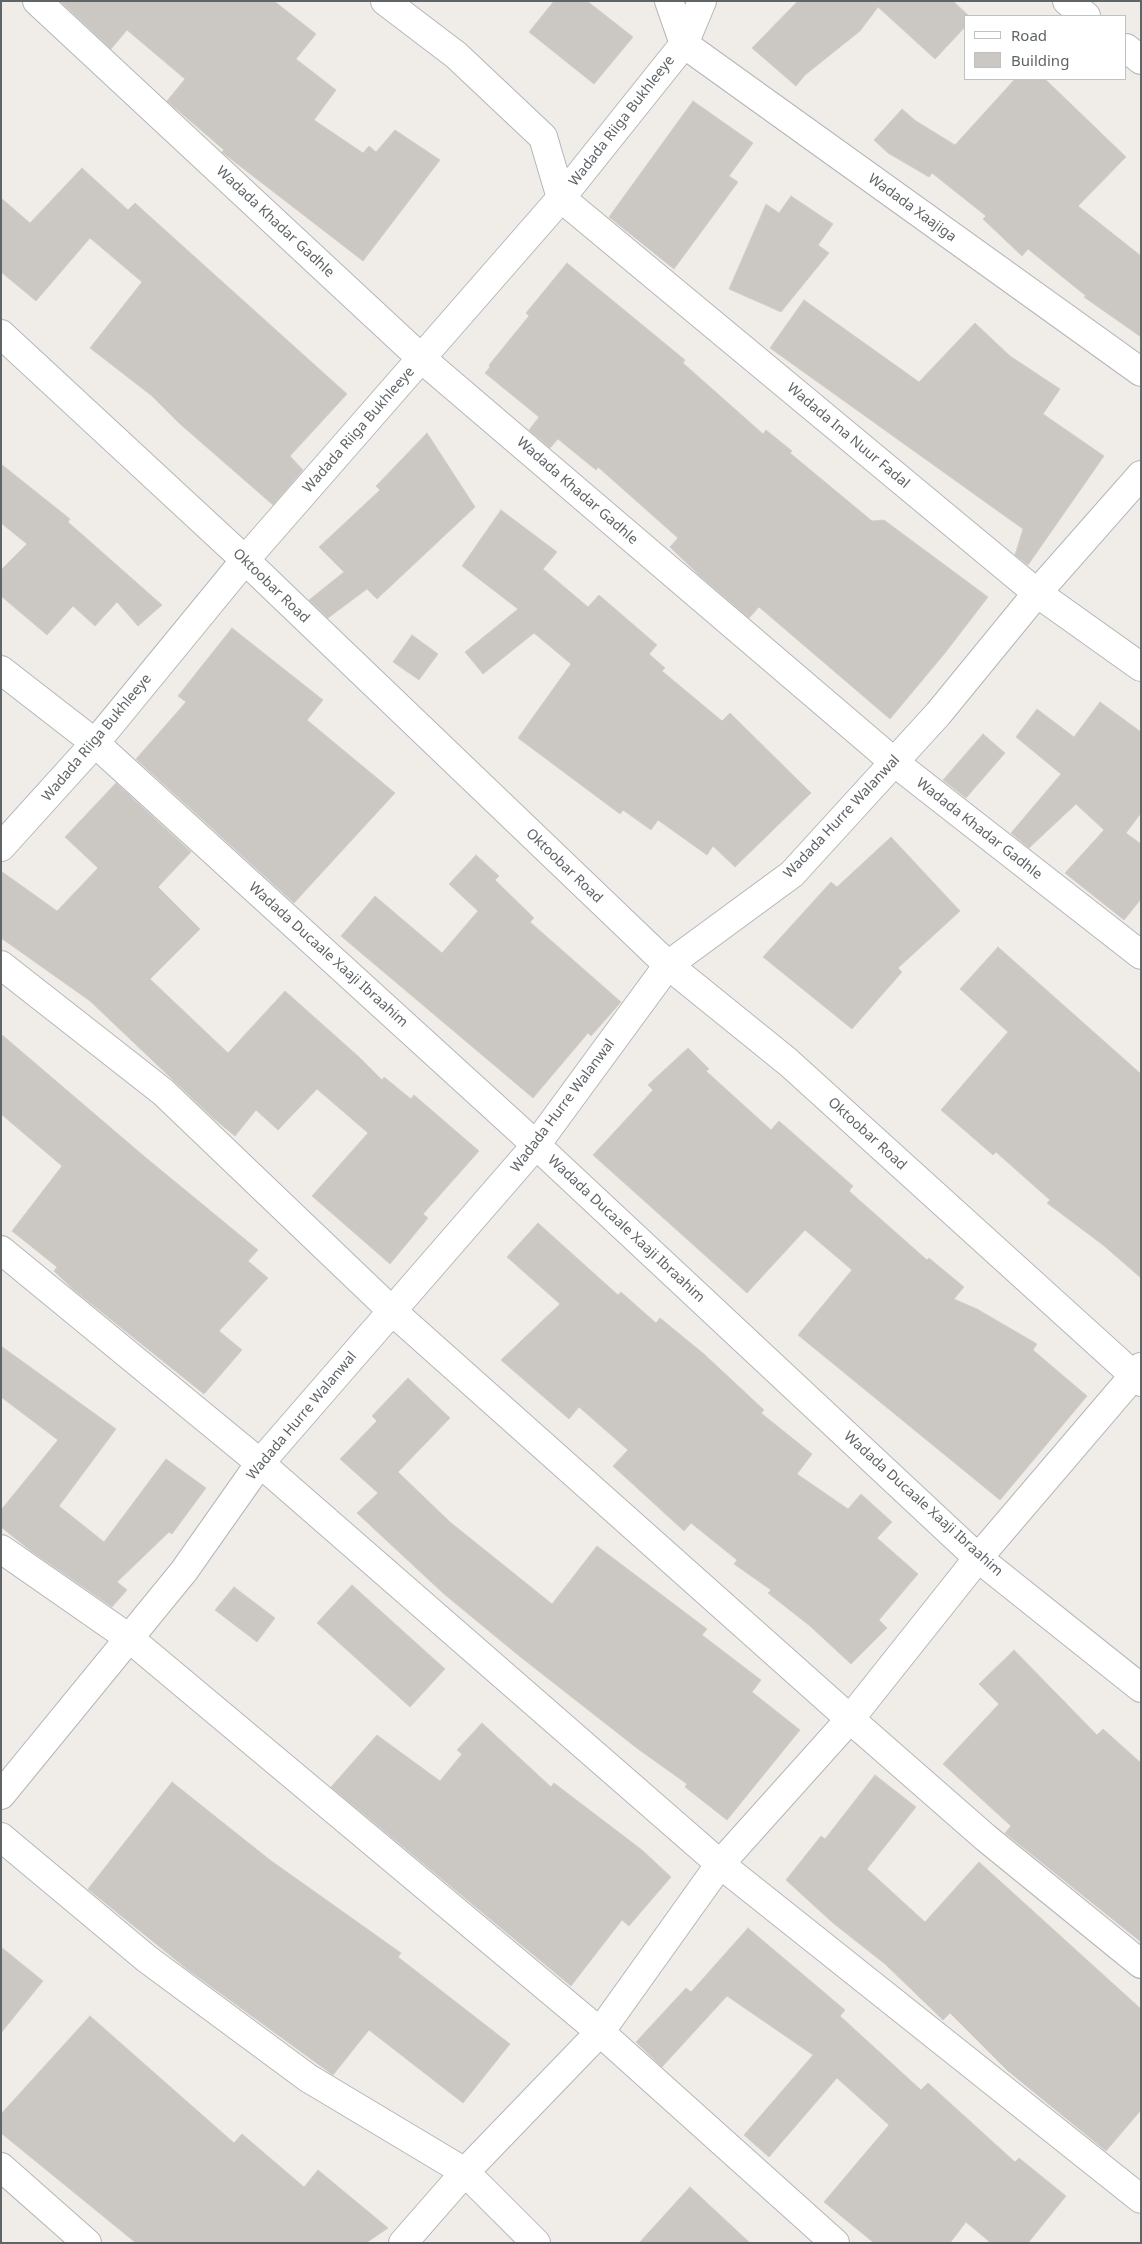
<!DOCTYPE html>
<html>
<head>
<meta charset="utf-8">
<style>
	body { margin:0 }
	#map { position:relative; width:1142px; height:2244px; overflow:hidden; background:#f0ede8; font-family:"Noto Sans",sans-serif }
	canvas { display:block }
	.frame { position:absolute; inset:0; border:2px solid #5f6467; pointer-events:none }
	.legend { position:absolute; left:964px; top:15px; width:162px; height:65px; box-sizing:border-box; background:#fff; border:1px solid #bfc1c2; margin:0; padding:6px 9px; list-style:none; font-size:15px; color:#5f6467 }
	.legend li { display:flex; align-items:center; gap:10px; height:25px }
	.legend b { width:25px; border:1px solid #bfc1c2 }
</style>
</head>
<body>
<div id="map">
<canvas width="1142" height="2244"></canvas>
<div class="frame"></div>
<ul class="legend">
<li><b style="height:6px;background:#fff"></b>Road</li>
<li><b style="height:14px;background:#cbc8c4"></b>Building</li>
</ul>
</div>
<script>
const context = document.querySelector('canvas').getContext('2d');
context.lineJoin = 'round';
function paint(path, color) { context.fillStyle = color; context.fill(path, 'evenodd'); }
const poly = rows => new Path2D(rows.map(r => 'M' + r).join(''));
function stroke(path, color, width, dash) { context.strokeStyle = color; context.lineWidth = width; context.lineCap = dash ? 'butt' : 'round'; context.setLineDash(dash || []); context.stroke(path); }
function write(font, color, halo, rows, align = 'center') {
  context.font = font + ' "Noto Sans",sans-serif'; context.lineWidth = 4; context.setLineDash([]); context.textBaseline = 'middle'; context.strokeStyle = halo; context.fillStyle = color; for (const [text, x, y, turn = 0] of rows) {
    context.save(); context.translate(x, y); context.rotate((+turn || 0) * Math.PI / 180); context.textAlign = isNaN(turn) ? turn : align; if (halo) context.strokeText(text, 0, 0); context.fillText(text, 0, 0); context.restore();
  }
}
const building = poly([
	[60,1,274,1,316,34,296,59,336,90,314,120,363,153,369,146,376,152,395,130,440,160,363,261,227,156,222,152,224,150,167,101,185,79,127,30,111,49,60,1],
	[554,1,587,1,633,37,594,84,529,32,554,1],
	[798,1,953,1,969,16,966,16,966,26,935,59,878,7,860,31,805,75,796,86,752,48,798,1],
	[1015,79,1045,79,1126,157,1078,206,1141,256,1141,337,1084,297,1086,296,1028,249,1022,256,983,219,986,216,932,173,929,177,888,153,874,140,902,109,916,121,955,145,1015,79],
	[693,101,753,143,729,176,738,182,674,269,609,217,693,101],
	[82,168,128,210,135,203,347,394,290,456,303,470,273,505,180,424,152,396,90,348,142,282,90,238,36,301,1,272,1,198,30,223,82,168],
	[791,196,833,224,818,245,829,253,781,312,729,289,766,204,779,213,791,196],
	[567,263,685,360,683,363,763,434,766,430,792,451,790,453,872,521,884,520,988,597,945,653,890,719,759,607,749,618,700,576,670,547,678,538,598,467,596,470,558,439,550,448,529,430,539,417,485,373,490,367,489,365,529,316,526,313,567,263],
	[804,300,919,382,975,323,1010,356,1060,389,1043,414,1104,456,1028,565,1015,555,1023,529,770,348,804,300],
	[427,433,475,507,377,599,367,589,328,618,309,600,344,572,319,547,380,490,376,486,427,433],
	[1,464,70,519,68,522,162,605,138,626,117,602,95,626,73,606,47,635,1,596,1,570,27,544,1,523,1,464],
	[501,510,557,552,543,569,588,607,599,595,657,645,649,654,665,668,662,671,722,721,730,713,811,793,735,867,713,846,707,855,658,820,651,830,623,810,620,814,518,738,571,664,534,633,483,674,465,652,518,609,462,566,501,510],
	[232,628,323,700,307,720,395,793,294,903,136,759,186,702,178,696,232,628],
	[412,635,438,654,419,680,393,662,412,635],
	[1100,702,1141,732,1141,813,1126,833,1141,844,1141,899,1124,920,1065,873,1104,830,1076,804,1029,848,1011,833,1061,774,1016,737,1037,709,1074,737,1100,702],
	[983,734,1005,753,966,798,943,780,983,734],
	[116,783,191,852,158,887,200,929,150,979,228,1053,285,991,359,1057,382,1080,384,1077,411,1099,414,1095,479,1151,423,1214,428,1218,390,1264,312,1196,368,1133,317,1089,278,1130,256,1110,235,1136,213,1118,90,1001,1,938,1,871,57,911,98,868,65,837,116,783],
	[891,837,960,911,898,968,902,972,852,1029,763,957,831,882,837,887,891,837],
	[476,855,499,876,495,880,534,918,530,922,621,1002,591,1036,588,1033,533,1098,341,936,375,896,442,953,478,911,449,884,476,855],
	[998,947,1141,1074,1141,1278,1103,1245,1047,1203,1050,1200,996,1152,993,1155,941,1110,1008,1032,960,989,998,947],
	[1,1034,145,1157,258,1250,248,1261,268,1278,219,1331,242,1350,204,1394,74,1290,54,1271,57,1267,12,1231,62,1166,1,1114,1,1034],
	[688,1048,709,1069,706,1071,771,1130,779,1121,853,1186,849,1191,927,1260,929,1258,964,1287,954,1299,977,1309,1037,1344,1033,1350,1087,1396,1000,1500,798,1335,852,1270,805,1230,747,1293,593,1155,653,1090,648,1085,688,1048],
	[538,1223,618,1295,621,1292,656,1323,660,1318,704,1354,764,1410,761,1413,812,1454,797,1474,848,1509,861,1494,892,1522,877,1538,918,1574,879,1620,887,1628,851,1664,810,1626,768,1593,771,1590,734,1564,737,1560,691,1523,684,1531,613,1466,628,1450,579,1407,569,1419,501,1360,560,1304,507,1257,538,1223],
	[1,1346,116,1429,59,1506,104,1542,166,1459,206,1488,172,1534,169,1532,117,1582,127,1590,112,1607,31,1551,1,1527,1,1510,58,1440,1,1397,1,1346],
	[408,1378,450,1418,398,1472,450,1522,552,1604,597,1546,707,1629,702,1635,761,1680,752,1692,800,1730,727,1820,685,1787,687,1784,638,1749,518,1655,444,1594,357,1513,378,1493,340,1459,377,1421,372,1416,408,1378],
	[352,1585,445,1669,410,1707,317,1623,352,1585],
	[234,1587,275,1618,257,1642,215,1610,234,1587],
	[1014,1650,1097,1735,1103,1729,1141,1763,1141,1942,1005,1833,1011,1826,943,1764,999,1704,979,1684,1014,1650],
	[482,1723,551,1787,554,1783,642,1850,671,1877,629,1926,622,1920,571,1986,331,1787,377,1735,440,1781,462,1754,457,1750,482,1723],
	[875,1775,916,1807,867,1869,925,1922,979,1862,1141,2009,1141,2110,1106,2151,1008,2071,950,2013,943,2020,885,1964,833,1923,786,1880,821,1836,825,1839,875,1775],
	[172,1782,270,1860,401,1953,398,1957,510,2044,463,2103,369,2030,333,2075,187,1969,88,1889,172,1782],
	[748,1928,845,2010,840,2016,921,2090,928,2083,1015,2162,1019,2158,1066,2196,1028,2243,991,2243,966,2222,950,2243,874,2243,824,2202,889,2125,837,2078,769,2157,744,2135,813,2055,727,1996,662,2067,636,2042,686,1988,691,1992,748,1928],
	[1,1947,43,1981,1,2033,1,1947],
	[90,2016,234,2143,242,2134,304,2187,318,2170,388,2228,366,2243,136,2243,1,2133,1,2114,90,2016],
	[690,2187,750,2243,639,2243,690,2187]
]);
paint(building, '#cbc8c4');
stroke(building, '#d4cdc7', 1);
const minor = poly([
	[37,1,422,359,894,762,1141,955],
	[385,1,456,55,543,137,561,198,1037,593,1141,667],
	[669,1,684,44,1141,372],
	[1067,1,1086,16],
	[1126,48,1141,60],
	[1,670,95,743,536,1145,978,1558,1141,1688],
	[1,847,95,743,245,560,561,198,684,44,702,1],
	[1,965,163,1092,391,1310,850,1719,986,1838,1141,1964],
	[1,1250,260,1463,720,1864,1141,2199],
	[1,1549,129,1638,600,2032,835,2243],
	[1,1795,184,1571,260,1463,536,1145,668,965,792,874,938,714,1037,593,1141,475],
	[1,1837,147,1959,308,2078,465,2172,536,2243],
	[1,2167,87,2243],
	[403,2243,465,2172,600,2032,720,1864,850,1719,978,1558,1141,1367]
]);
const tertiary = poly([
	[1,334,245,560,668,965,788,1062,1141,1382]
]);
stroke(minor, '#b3b6b9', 30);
stroke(tertiary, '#b3b6b9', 30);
stroke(minor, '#fff', 28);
stroke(tertiary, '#fff', 28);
write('14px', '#5f6467', '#fff', [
	["Wadada Riiga Bukhleeye",622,121,-52],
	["Wadada Xaajiga",912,208,36],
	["Wadada Khadar Gadhle",275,222,43],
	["Wadada Riiga Bukhleeye",359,430,-49],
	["Wadada Ina Nuur Fadal",848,436,40],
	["Wadada Khadar Gadhle",577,491,41],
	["Oktoobar Road",271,586,44],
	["Wadada Riiga Bukhleeye",97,738,-50],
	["Wadada Hurre Walanwal",842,817,-47],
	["Wadada Khadar Gadhle",979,829,38],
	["Oktoobar Road",564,866,44],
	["Wadada Ducaale Xaaji Ibraahim",328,955,42],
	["Wadada Hurre Walanwal",563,1106,-53],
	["Oktoobar Road",867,1134,42],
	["Wadada Ducaale Xaaji Ibraahim",626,1229,43],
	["Wadada Hurre Walanwal",302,1416,-50],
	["Wadada Ducaale Xaaji Ibraahim",923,1504,42]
]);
</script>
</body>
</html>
